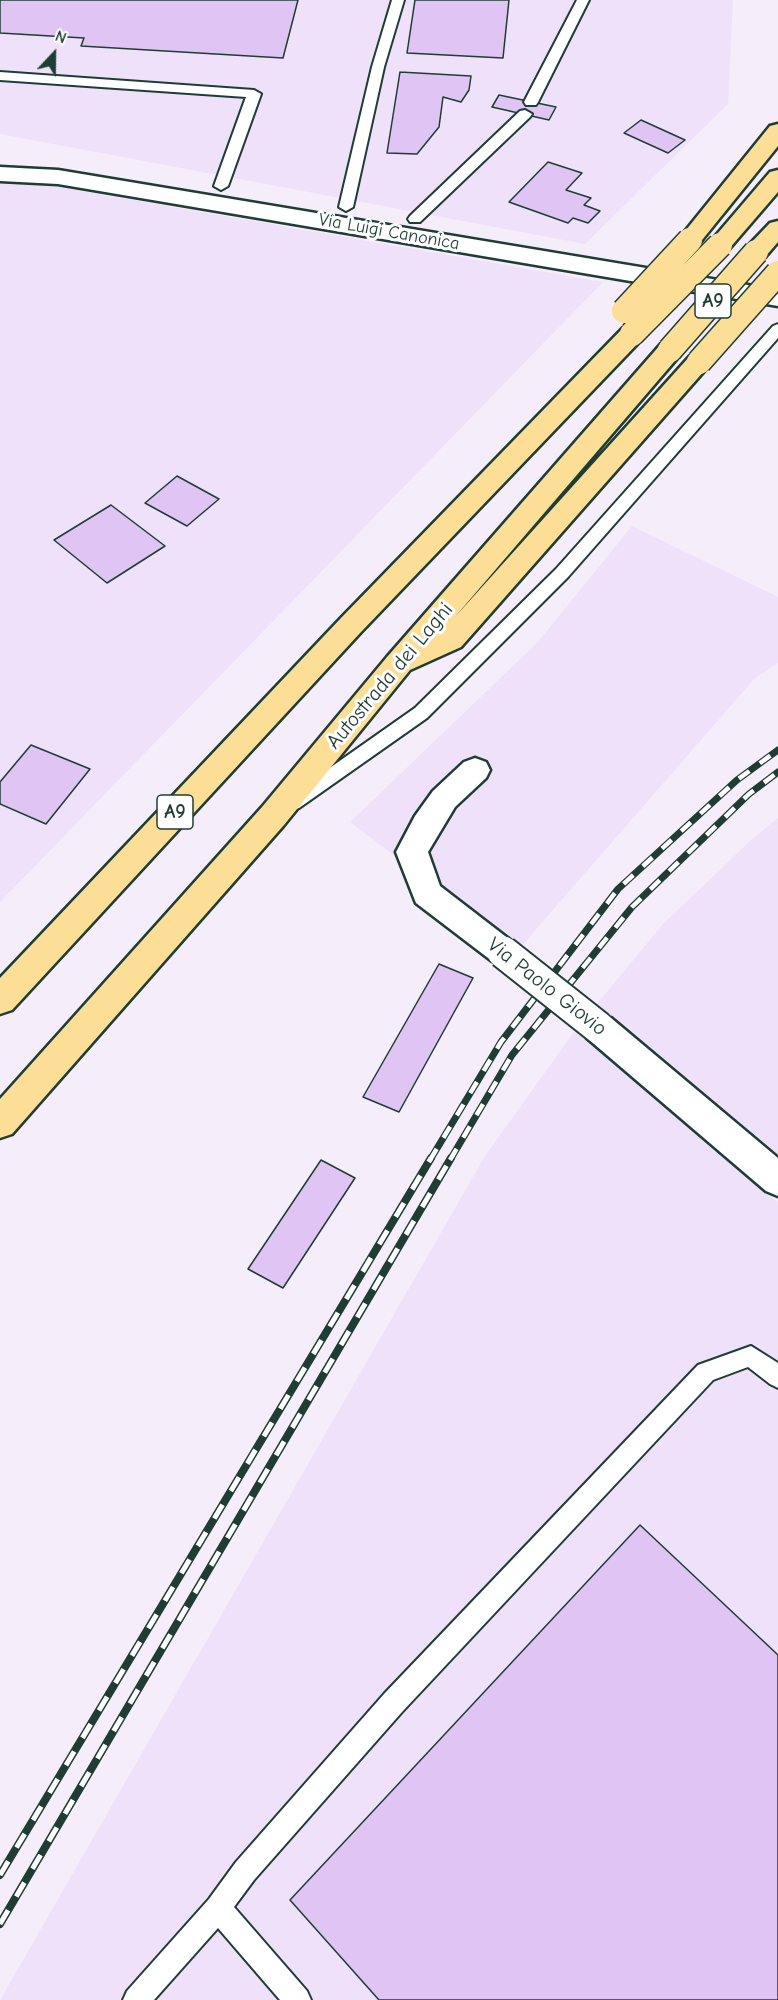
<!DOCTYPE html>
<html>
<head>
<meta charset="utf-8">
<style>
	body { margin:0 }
	#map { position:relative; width:778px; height:2000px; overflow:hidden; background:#f6edfb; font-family:"Comic Neue",sans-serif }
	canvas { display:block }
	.north { position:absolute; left:24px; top:24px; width:60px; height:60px; -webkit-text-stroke:4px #fff; paint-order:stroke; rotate:22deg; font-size:16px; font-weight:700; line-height:24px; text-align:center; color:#1f3d34 }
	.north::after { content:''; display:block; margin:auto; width:21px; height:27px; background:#1f3d34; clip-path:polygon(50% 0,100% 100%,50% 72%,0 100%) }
</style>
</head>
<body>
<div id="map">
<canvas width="778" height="2000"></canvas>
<div class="north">N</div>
</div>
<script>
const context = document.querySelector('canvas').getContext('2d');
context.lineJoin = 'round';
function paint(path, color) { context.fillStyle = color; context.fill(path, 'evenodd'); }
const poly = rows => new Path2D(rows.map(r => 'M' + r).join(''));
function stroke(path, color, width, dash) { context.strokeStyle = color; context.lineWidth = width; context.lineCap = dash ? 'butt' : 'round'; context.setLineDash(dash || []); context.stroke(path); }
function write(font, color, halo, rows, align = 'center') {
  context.font = font + ' "Comic Neue",sans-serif'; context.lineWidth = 6; context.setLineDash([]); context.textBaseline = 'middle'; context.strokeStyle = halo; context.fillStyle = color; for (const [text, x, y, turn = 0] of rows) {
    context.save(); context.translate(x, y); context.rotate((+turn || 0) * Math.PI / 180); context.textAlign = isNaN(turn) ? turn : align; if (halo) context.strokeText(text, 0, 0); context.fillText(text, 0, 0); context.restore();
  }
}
paint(poly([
	[0,0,733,0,728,104,585,244,0,134],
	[12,181,53,186,603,282,0,902,0,183],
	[632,526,778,597,778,663,755,678,518,950,350,822,537,643],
	[778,818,778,1168,592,1010,663,924,750,841],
	[576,1029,778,1202,778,2000,0,2000,485,1156]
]), '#efe1f9');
const building = poly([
	[0,0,298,0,283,58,81,46,84,38,0,33,0,0],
	[415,0,509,0,503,58,407,53,415,0],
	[400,72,471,76,469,90,461,102,443,97,439,127,417,154,387,153,400,72],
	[499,95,556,107,549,120,492,107,499,95],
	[641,120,685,140,668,153,624,133,641,120],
	[548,162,582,173,566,190,591,198,584,205,600,211,588,223,573,218,568,223,509,202,548,162],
	[177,476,219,499,187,526,145,503,177,476],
	[111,505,165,546,107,583,54,540,111,505],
	[31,745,90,769,46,824,0,804,0,782,31,745],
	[439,964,473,978,399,1112,363,1097,439,964],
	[321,1160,355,1178,283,1288,248,1269,321,1160],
	[640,1525,778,1655,778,2000,379,2000,290,1900,640,1525]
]);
paint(building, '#e0c4f3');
stroke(building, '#1f3d34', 1.5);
const service = poly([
	[392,0,404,0,384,67,353,207,346,211,339,207,372,67,392,0],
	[577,0,589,0,538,102,536,105,526,105,524,102,577,0],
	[0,72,254,90,261,94,228,186,221,190,214,186,246,97,0,80,0,72],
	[525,110,532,114,530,117,420,222,410,222,408,219,410,216,520,111,525,110],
	[778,324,778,338,568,577,427,718,299,808,293,810,287,808,284,803,287,798,415,708,556,569,773,326,778,324],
	[751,1346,778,1363,778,1388,770,1384,748,1367,713,1380,402,1712,254,1880,234,1907,307,1991,311,2000,280,2000,218,1928,154,2000,123,2000,127,1991,209,1899,236,1862,384,1694,698,1365,751,1346]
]);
const minor = poly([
	[475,758,486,762,490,770,486,778,455,807,428,852,440,886,514,943,519,952,514,961,503,965,492,961,416,903,396,852,415,816,433,791,464,762,475,758],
	[599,1014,611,1018,778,1158,778,1196,766,1191,587,1038,582,1028,587,1018,599,1014]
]);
const tertiary = poly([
	[0,167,58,170,778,290,778,306,58,184,0,181,0,167]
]);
const motorway = poly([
	[778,124,778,146,698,245,690,247,682,245,678,240,682,235,770,126,778,124],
	[778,170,778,192,728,250,720,252,712,250,708,245,712,240,770,172,778,170],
	[778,221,778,242,765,257,756,259,747,257,744,252,747,247,770,223,778,221],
	[632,326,641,328,645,334,641,340,361,632,12,1010,0,1014,0,978,341,618,623,328,632,326],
	[670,342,679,344,683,350,679,356,454,618,690,356,699,354,708,356,712,362,461,647,410,670,284,825,12,1134,0,1138,0,1099,262,807,387,657,661,344,670,342]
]);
stroke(service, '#1f3d34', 4);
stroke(minor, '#1f3d34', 5);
stroke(tertiary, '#1f3d34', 5);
stroke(motorway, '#1f3d34', 5);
paint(service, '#fff');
paint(minor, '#fff');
paint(tertiary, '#fff');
paint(motorway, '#fcde96');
const railFar1 = poly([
	[430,1160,501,1042,618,889,737,780,778,750],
	[450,1160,512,1055,632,907,749,794,778,772]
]);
const rail = poly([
	[0,1875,431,1158],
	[0,1924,451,1158]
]);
stroke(railFar1, '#1f3d34', 7);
stroke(rail, '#1f3d34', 8);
stroke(railFar1, '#fff', 4.5, [13]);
stroke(rail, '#fff', 5, [16]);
const minorBridge = poly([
	[503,952,599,1028]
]);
const motorwayBridge = poly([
	[624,311,690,240],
	[632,334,720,245],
	[670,350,756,252],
	[699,362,778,273]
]);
stroke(minorBridge, '#1f3d34', 35, []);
stroke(motorwayBridge, '#1f3d34', 27, []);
stroke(minorBridge, '#fff', 31);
stroke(motorwayBridge, '#fcde96', 24);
write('18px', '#1f3d34', '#fff', [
	["Via Luigi Canonica",389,232,10]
]);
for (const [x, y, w] of [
	[713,301,36],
	[175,812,36]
]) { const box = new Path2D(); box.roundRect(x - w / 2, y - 17, w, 34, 4.5); context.fillStyle = '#fff'; context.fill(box); stroke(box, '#1f3d34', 1.5); }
write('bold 20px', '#1f3d34', null, [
	["A9",713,301],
	["A9",175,812]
]);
write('21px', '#1f3d34', '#fff', [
	["Autostrada dei Laghi",390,676,-50],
	["Via Paolo Giovio",547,987,38]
]);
</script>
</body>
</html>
